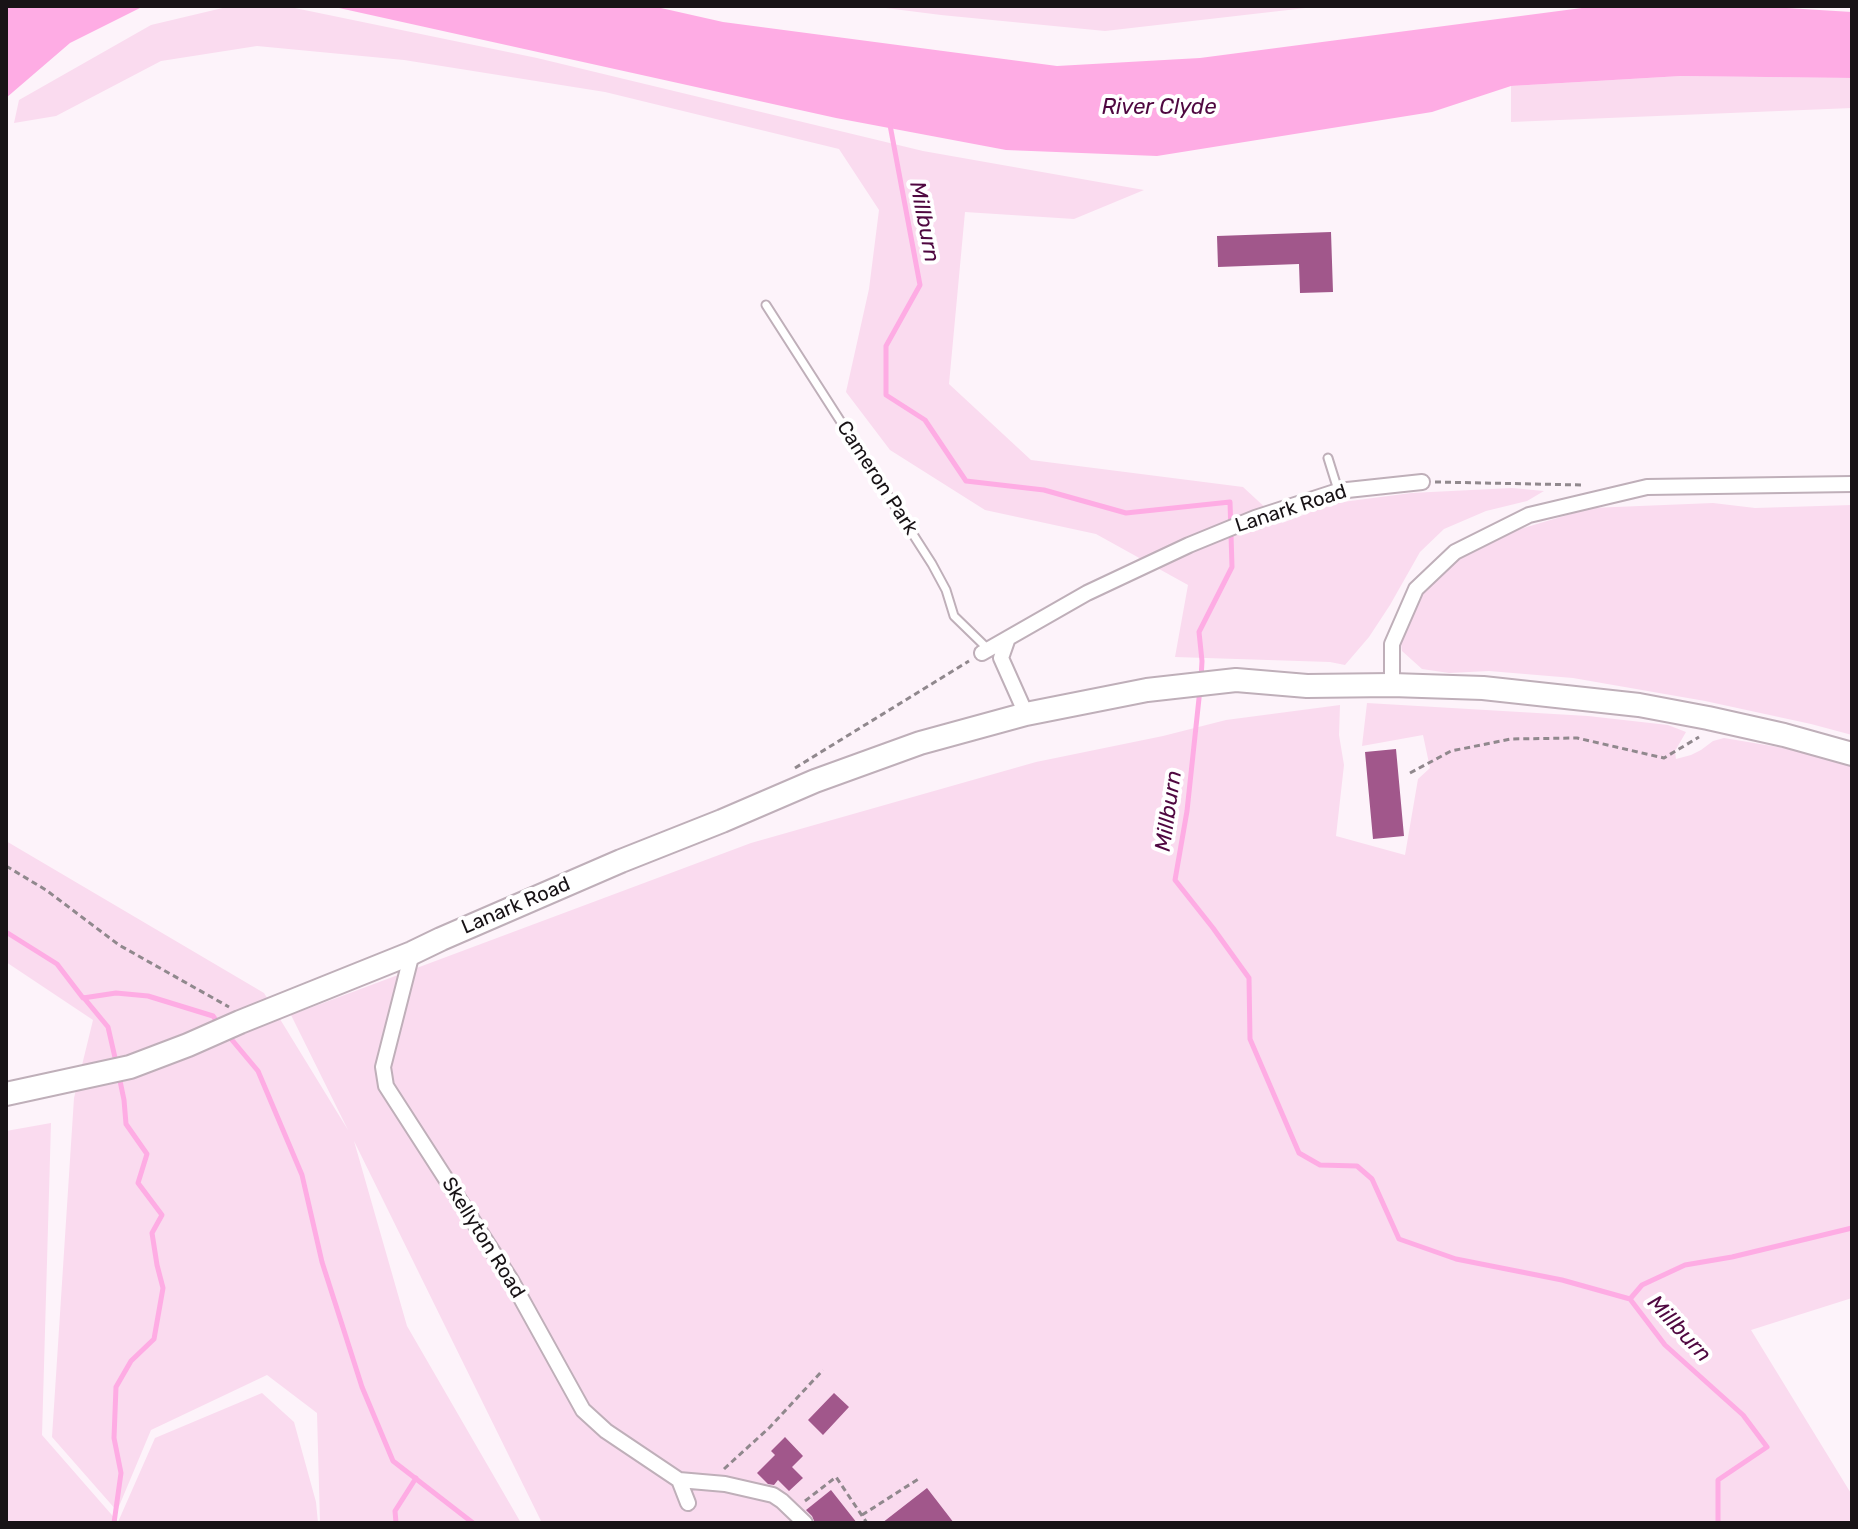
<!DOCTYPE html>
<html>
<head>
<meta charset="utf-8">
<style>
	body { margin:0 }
	#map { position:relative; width:1858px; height:1529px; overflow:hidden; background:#fdf3fa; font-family:Rubik,sans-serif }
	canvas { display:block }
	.frame { position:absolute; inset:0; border:8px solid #181316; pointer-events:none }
</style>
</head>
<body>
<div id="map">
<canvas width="1858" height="1529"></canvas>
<div class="frame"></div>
</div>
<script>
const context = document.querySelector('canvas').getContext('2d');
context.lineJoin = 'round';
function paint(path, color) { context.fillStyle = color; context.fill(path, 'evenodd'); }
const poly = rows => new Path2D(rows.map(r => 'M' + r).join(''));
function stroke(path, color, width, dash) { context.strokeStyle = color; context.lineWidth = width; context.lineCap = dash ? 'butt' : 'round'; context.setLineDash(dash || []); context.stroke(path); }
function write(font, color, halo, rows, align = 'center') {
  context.font = font + ' Rubik,sans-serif'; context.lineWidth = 8; context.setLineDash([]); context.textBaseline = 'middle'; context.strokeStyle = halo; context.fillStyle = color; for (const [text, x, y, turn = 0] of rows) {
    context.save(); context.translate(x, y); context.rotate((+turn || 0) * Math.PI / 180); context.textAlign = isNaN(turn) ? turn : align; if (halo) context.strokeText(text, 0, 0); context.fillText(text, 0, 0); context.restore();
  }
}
paint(poly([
	[231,6,285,6,537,58,923,151,1144,190,1074,219,965,212,949,384,1031,460,1243,487,1282,523,1335,503,1411,493,1512,488,1544,491,1527,501,1486,511,1444,529,1420,552,1390,605,1369,637,1345,665,1330,662,1175,657,1188,585,1096,534,985,510,890,450,846,392,869,289,879,210,839,149,605,92,404,60,257,46,161,61,56,116,14,123,19,100,151,25],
	[870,6,1323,6,1105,31,941,15],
	[1681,76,1852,78,1852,108,1511,122,1511,86],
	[1713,503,1755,508,1852,505,1852,735,1811,724,1705,701,1573,678,1489,671,1449,673,1422,669,1402,651,1400,639,1419,596,1447,569,1470,551,1520,529,1591,508],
	[1367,703,1588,716,1668,725,1686,732,1675,751,1676,759,1691,755,1701,750,1713,741,1724,738,1802,751,1852,765,1852,1298,1751,1330,1852,1495,1852,1523,542,1523,354,1141,407,1326,521,1523,320,1523,317,1413,267,1375,151,1430,117,1511,52,1437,74,1098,93,1020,6,962,6,841,264,993,348,1130,291,1015,751,843,1036,762,1163,736,1226,720,1340,705,1339,735,1344,765,1336,836,1405,855,1418,779,1430,768,1423,735,1362,746],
	[51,1123,42,1435,118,1522,155,1438,262,1393,294,1422,316,1502,318,1523,6,1523,6,1131]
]), '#fadbef');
paint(poly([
	[6,6,144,6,70,43,6,98],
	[330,6,652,6,723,22,1057,66,1200,58,1597,6,1754,6,1852,12,1852,78,1681,76,1511,86,1432,112,1157,156,1006,150,836,118]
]), '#feace4');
stroke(poly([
	[890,125,920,285,886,346,886,395,925,420,966,481,1044,490,1126,513,1230,502,1232,567,1199,632,1202,661,1201,679],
	[1200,689,1187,811,1175,880,1213,928,1249,978,1250,1039,1299,1153,1320,1165,1357,1166,1372,1179,1399,1239,1456,1259,1562,1280,1630,1299,1665,1345,1743,1415,1767,1447,1718,1480,1718,1523],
	[6,932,57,964,83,998,116,993,148,996,213,1016,218,1023],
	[84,998,108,1027,116,1062],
	[227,1034,258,1071,302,1175,322,1262,362,1387,393,1461,473,1523],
	[1630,1299,1642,1285,1685,1265,1732,1257,1852,1228],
	[114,1523,121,1473,114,1438,116,1387,131,1361,154,1339,163,1288,157,1265,152,1233,162,1215,138,1183,147,1154,126,1124,124,1100,119,1076],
	[396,1523,395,1511,416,1478]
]), '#feace4', 5);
paint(poly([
	[1331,232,1333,292,1300,293,1299,264,1218,267,1217,236],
	[1396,749,1404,836,1373,839,1365,752],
	[834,1393,849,1407,823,1435,808,1420],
	[785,1437,803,1456,792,1467,803,1478,789,1491,778,1480,774,1485,768,1484,757,1473,775,1455,771,1451],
	[927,1488,954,1523,882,1523],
	[831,1490,857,1523,815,1523,812,1516,806,1510]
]), '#a1578b');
const lane = poly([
	[766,305,932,564,946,590,954,616,988,649],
	[1328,458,1338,490]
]);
const street = poly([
	[1008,638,1001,658,1026,714],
	[982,653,1087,593,1189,545,1255,518,1338,491,1422,482],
	[1392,685,1392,644,1416,589,1455,552,1529,515,1647,487,1852,484],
	[412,953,383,1067,386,1086,511,1280,583,1410,606,1431,679,1480,688,1503],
	[679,1480,725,1484,773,1495,782,1501,805,1523]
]);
const primary = poly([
	[6,1094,130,1067,188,1045,240,1022,412,953,441,939,621,861,722,821,815,781,920,743,1026,714,1147,690,1236,680,1307,686,1392,685,1483,688,1639,705,1708,718,1784,735,1852,754]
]);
stroke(lane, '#bfafb9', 11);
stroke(street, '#bfafb9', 18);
stroke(primary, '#bfafb9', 26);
stroke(poly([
	[1435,482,1583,485],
	[795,768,969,661],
	[1410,773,1451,751,1511,739,1577,738,1664,758,1699,737],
	[6,866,46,890,119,945,229,1007],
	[724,1469,770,1427,823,1370],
	[805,1501,836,1477,867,1523],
	[862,1515,920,1478]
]), '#90888d', 3, [6, 4]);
stroke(lane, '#fff', 7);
stroke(street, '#fff', 14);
stroke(primary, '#fff', 22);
write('20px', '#181316', '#fff', [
	["Cameron Park",877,478,57],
	["Lanark Road",1291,509,-18],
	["Lanark Road",516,906,-23],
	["Skellyton Road",483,1238,58]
]);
write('italic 22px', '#4f0740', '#fff', [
	["River Clyde",1159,108],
	["Millburn",924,222,79],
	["Millburn",1169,811,-82],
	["Millburn",1679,1329,47]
]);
</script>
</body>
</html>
